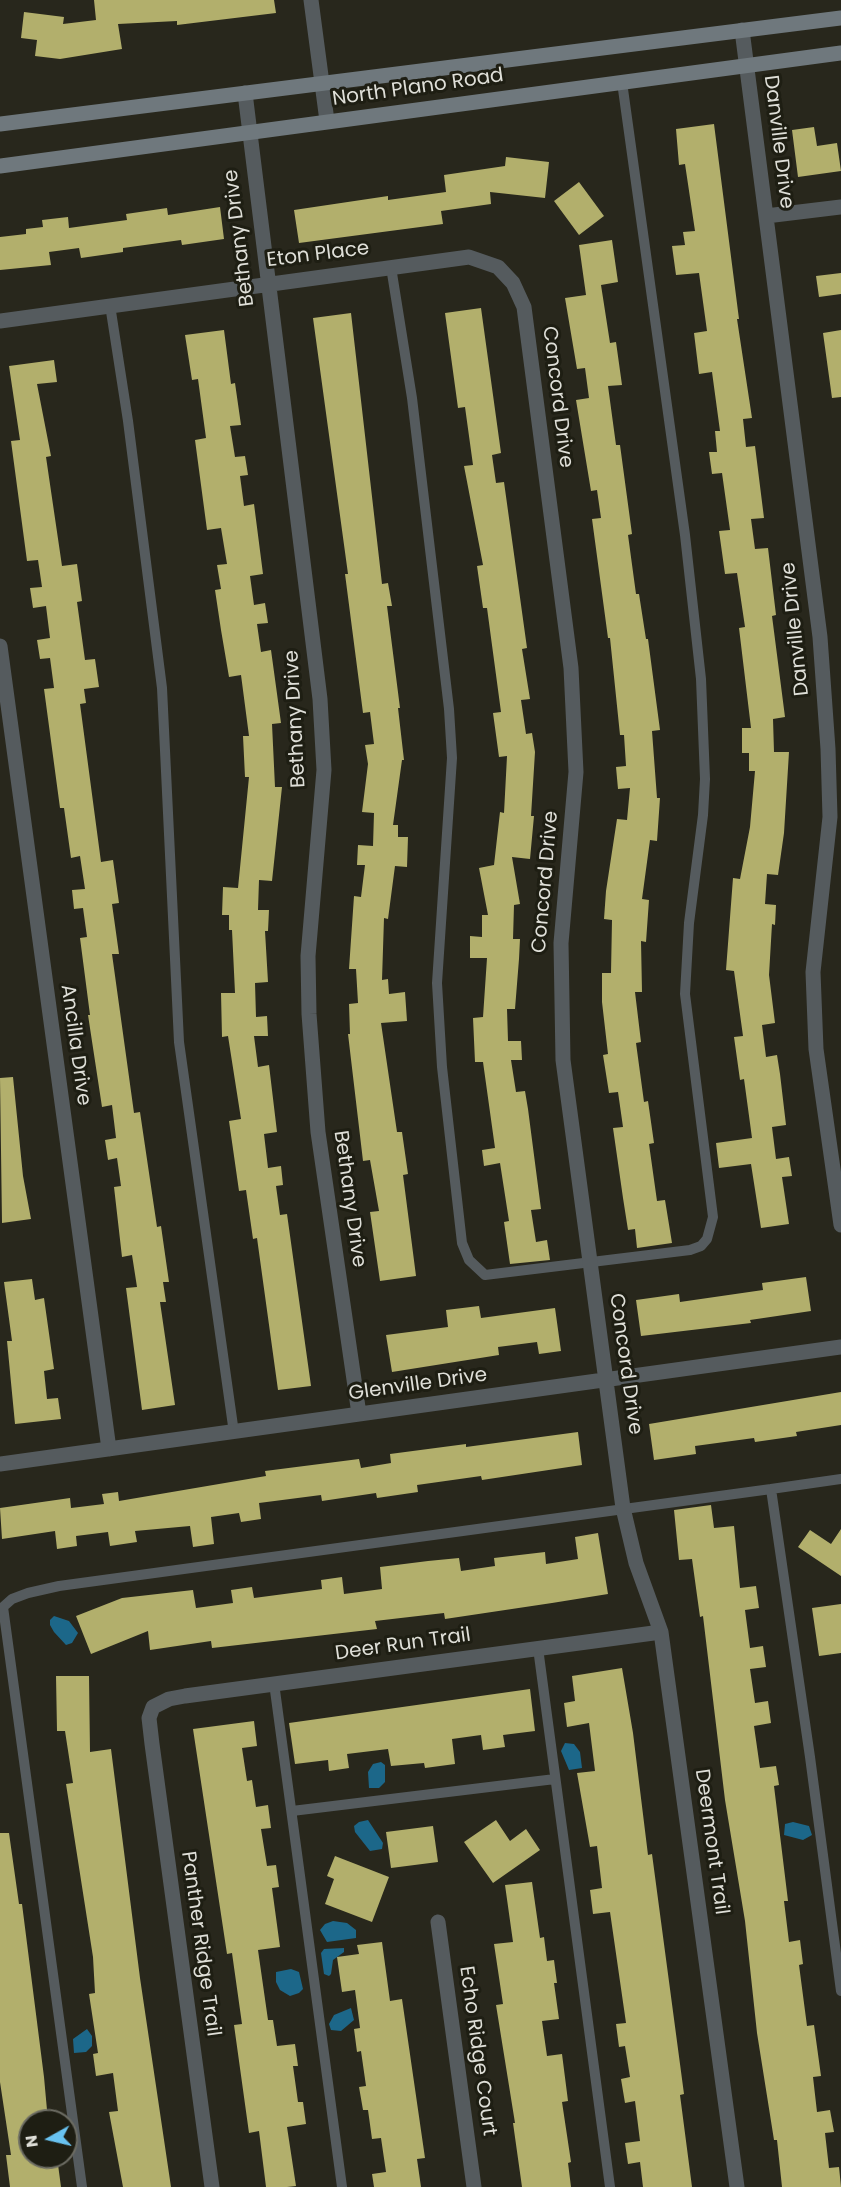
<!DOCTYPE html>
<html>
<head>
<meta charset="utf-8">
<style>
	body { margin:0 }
	#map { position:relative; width:841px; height:2187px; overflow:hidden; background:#28271c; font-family:Poppins,sans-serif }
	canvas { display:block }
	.north { position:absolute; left:18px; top:2109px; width:60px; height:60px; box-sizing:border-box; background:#1e1e13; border:2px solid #6b6b62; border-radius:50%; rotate:262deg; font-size:16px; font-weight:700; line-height:24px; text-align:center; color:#dfdfd8 }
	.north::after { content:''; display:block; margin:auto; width:21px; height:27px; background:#69c3f1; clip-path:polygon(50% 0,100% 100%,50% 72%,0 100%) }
</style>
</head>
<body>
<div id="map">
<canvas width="841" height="2187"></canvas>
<div class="north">N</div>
</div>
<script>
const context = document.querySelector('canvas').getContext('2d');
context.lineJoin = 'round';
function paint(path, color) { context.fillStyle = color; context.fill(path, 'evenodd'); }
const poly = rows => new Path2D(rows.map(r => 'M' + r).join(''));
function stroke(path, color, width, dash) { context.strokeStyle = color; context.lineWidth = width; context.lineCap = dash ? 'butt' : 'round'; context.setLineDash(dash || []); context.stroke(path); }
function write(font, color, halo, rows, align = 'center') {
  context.font = font + ' Poppins,sans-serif'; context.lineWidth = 6; context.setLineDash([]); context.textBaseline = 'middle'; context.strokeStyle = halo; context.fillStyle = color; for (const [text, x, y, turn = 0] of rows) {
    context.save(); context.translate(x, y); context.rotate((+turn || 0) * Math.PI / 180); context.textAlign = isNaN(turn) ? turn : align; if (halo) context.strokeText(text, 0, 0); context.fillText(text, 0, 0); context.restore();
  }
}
paint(poly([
	[54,1616,69,1621,78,1633,72,1643,66,1645,54,1632,50,1625,50,1620],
	[565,1743,574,1744,580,1752,582,1768,569,1770,561,1751],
	[381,1762,385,1765,385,1782,379,1788,369,1788,368,1772,373,1764],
	[368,1820,383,1843,382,1849,370,1851,355,1832,354,1826,359,1822],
	[793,1822,809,1826,812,1835,803,1840,784,1835,785,1824],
	[333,1921,347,1923,356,1930,356,1938,327,1942,320,1930,325,1924],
	[344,1948,344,1952,333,1960,331,1974,329,1976,324,1974,321,1953,324,1949],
	[291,1969,299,1972,303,1989,299,1993,290,1996,280,1990,276,1982,276,1972],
	[351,2008,354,2020,341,2031,331,2030,329,2024,334,2015],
	[87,2029,92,2036,92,2046,86,2052,74,2053,73,2039]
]), '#1c6789');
paint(poly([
	[94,0,274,0,276,13,177,25,177,21,118,24,122,49,60,59,35,56,37,40,21,38,24,12,64,17,63,24,96,20],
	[714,124,739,319,737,319,752,418,743,419,746,447,755,446,764,518,751,519,755,549,768,548,776,615,772,616,785,717,773,719,774,752,789,752,784,833,778,875,767,874,765,904,776,905,775,925,772,924,769,975,775,1023,762,1025,766,1057,777,1055,780,1074,786,1125,772,1127,776,1159,789,1157,792,1176,782,1177,789,1224,761,1228,751,1164,719,1168,716,1143,752,1138,744,1079,740,1080,734,1037,743,1036,734,971,726,970,733,878,740,879,750,827,755,771,749,771,749,753,742,753,742,728,751,728,739,628,745,627,737,573,725,574,719,531,730,530,722,473,712,474,709,452,717,452,715,431,720,431,712,372,699,374,694,333,707,331,699,273,676,275,672,246,685,245,683,232,695,231,685,164,679,165,676,129],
	[814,127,817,146,837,143,841,171,798,177,792,130],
	[506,157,549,162,545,198,490,192,491,204,441,211,443,224,299,243,294,210,388,196,388,200,446,192,444,175,505,166],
	[579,182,604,216,579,235,554,201],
	[220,207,224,239,182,245,181,240,123,248,123,252,81,258,79,248,49,252,51,265,0,270,0,237,26,234,26,229,43,227,42,220,68,217,69,228,127,220,126,214,167,208,168,215],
	[612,240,618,282,601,285,610,343,616,342,622,385,608,386,616,445,620,445,632,534,628,535,636,594,639,594,646,639,648,639,660,730,652,731,657,798,660,798,657,841,650,840,642,899,649,900,646,942,641,941,642,992,635,992,641,1042,636,1043,644,1102,648,1101,654,1143,649,1144,657,1201,665,1200,672,1243,637,1248,635,1229,628,1230,623,1198,613,1128,623,1127,618,1092,609,1093,603,1055,608,1054,602,1002,602,973,611,973,612,920,604,919,606,891,617,819,627,820,630,788,618,789,616,767,626,766,624,735,620,735,610,638,608,638,592,519,601,518,597,490,591,491,576,400,589,398,585,368,577,369,565,298,586,295,579,245],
	[841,273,841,294,819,297,816,276],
	[481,308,501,453,492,455,496,483,504,482,527,648,522,649,530,699,521,700,526,734,532,733,535,752,531,816,534,816,530,859,512,857,520,904,514,905,513,939,520,939,519,959,515,1009,507,1009,508,1041,521,1041,522,1060,511,1060,516,1092,525,1091,528,1109,541,1209,531,1210,536,1242,547,1240,550,1260,510,1264,504,1222,509,1221,500,1163,484,1166,482,1150,495,1148,483,1062,475,1062,473,1018,483,1017,487,958,470,958,470,936,482,937,482,915,488,915,479,868,494,865,500,812,504,813,507,756,499,757,493,713,501,712,487,608,483,608,477,566,483,565,464,466,473,465,465,407,458,408,445,313],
	[351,313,382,584,388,583,392,606,387,606,400,708,398,708,404,760,402,760,393,825,398,825,398,837,408,837,407,867,395,866,388,919,384,918,382,980,388,979,389,994,405,992,407,1021,381,1023,397,1132,402,1132,408,1174,403,1175,416,1276,380,1281,370,1212,379,1211,370,1160,363,1161,348,1034,350,1034,349,1004,358,1003,356,969,349,969,354,896,361,897,365,865,357,865,358,845,373,846,374,813,362,812,368,764,365,745,374,744,370,712,363,713,345,574,348,574,313,318],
	[224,330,231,384,235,383,241,425,230,426,235,457,245,456,248,475,240,476,244,506,254,504,263,574,250,576,254,605,265,603,268,623,257,624,261,652,271,650,281,723,272,724,275,787,282,787,272,881,259,880,258,910,269,910,268,931,265,931,268,982,255,983,256,1017,267,1016,268,1036,254,1036,258,1067,269,1065,277,1132,264,1134,268,1168,281,1166,283,1185,276,1186,280,1215,287,1214,311,1386,278,1390,257,1238,253,1239,246,1190,239,1191,229,1121,241,1119,228,1036,222,1037,221,993,235,993,232,930,229,930,229,915,222,915,223,887,238,888,249,777,245,777,243,736,249,736,241,675,229,677,221,630,215,590,221,589,217,565,227,564,221,528,207,530,195,440,206,438,198,379,192,380,185,335],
	[841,330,841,397,832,398,823,333],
	[54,360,57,382,37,384,51,456,46,457,62,566,77,564,82,601,77,602,85,660,95,659,99,687,84,689,86,703,80,704,101,862,113,860,119,903,112,904,119,954,112,954,134,1113,140,1112,157,1227,161,1226,169,1282,163,1282,166,1302,160,1302,175,1405,142,1410,126,1288,137,1287,132,1255,122,1257,114,1187,121,1186,117,1158,108,1160,105,1140,116,1138,112,1105,102,1107,88,1015,90,1015,80,938,87,937,83,908,74,909,72,890,85,889,80,856,71,858,64,808,60,808,44,689,54,688,50,658,40,659,37,640,50,638,46,606,33,608,30,588,42,587,38,560,27,561,11,441,20,440,9,366],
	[13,1077,23,1176,31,1219,2,1223,0,1078],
	[806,1277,811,1311,750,1320,751,1323,641,1336,636,1300,679,1294,680,1302,763,1290,762,1283],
	[32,1279,35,1300,44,1298,54,1369,44,1371,47,1399,58,1398,61,1419,15,1424,7,1341,12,1341,4,1282],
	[479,1306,481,1318,555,1308,561,1351,539,1354,537,1342,498,1347,499,1355,392,1372,386,1335,448,1327,446,1310],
	[841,1392,841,1425,796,1432,797,1436,755,1442,754,1438,695,1446,696,1454,654,1460,649,1424],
	[578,1432,582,1465,482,1480,481,1476,417,1485,418,1492,377,1498,376,1493,322,1501,321,1495,259,1503,261,1519,241,1522,239,1513,211,1517,214,1544,193,1547,190,1526,135,1531,137,1542,110,1546,108,1532,76,1536,77,1546,57,1549,55,1531,2,1539,0,1508,70,1498,71,1508,104,1504,102,1494,118,1492,119,1501,266,1476,265,1471,359,1459,361,1468,391,1463,390,1454,466,1444,466,1447],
	[711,1505,714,1528,734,1526,740,1588,756,1586,759,1608,745,1610,750,1648,763,1646,766,1667,750,1669,755,1703,768,1701,771,1723,754,1726,760,1768,776,1766,779,1785,774,1786,788,1901,784,1901,789,1942,800,1940,803,1964,799,1965,807,2026,814,2025,821,2076,813,2077,817,2112,830,2110,834,2132,825,2133,829,2168,839,2167,841,2187,782,2187,777,2140,774,2140,757,2033,745,1921,725,1800,703,1616,700,1617,692,1559,679,1560,674,1510],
	[841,1529,841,1576,798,1547,810,1530,831,1544],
	[598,1533,608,1594,552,1603,445,1619,444,1613,375,1621,377,1629,212,1648,211,1641,150,1650,148,1631,91,1654,76,1616,122,1598,193,1590,196,1608,233,1603,231,1590,252,1587,254,1598,322,1589,321,1580,342,1577,344,1594,382,1589,380,1567,428,1561,459,1558,461,1571,495,1566,494,1558,545,1552,546,1564,578,1559,575,1537],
	[841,1604,841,1653,819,1656,812,1608],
	[622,1668,633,1733,648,1855,652,1854,684,2094,680,2095,692,2187,643,2187,640,2162,628,2164,625,2143,640,2141,635,2101,625,2103,621,2079,630,2077,625,2046,619,2047,616,2024,626,2023,610,1912,593,1914,590,1890,602,1888,597,1846,590,1847,577,1773,595,1771,589,1723,567,1727,564,1703,575,1701,572,1676],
	[56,1676,89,1676,90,1752,111,1749,140,1978,171,2187,123,2187,109,2112,118,2111,113,2073,96,2076,93,2054,98,2053,89,1994,95,1993,93,1957,66,1784,73,1783,65,1731,57,1731],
	[530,1689,535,1731,503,1735,505,1747,483,1750,481,1735,452,1739,455,1764,425,1768,424,1763,391,1766,388,1749,347,1754,349,1768,329,1771,328,1760,295,1764,289,1723],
	[254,1721,257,1746,242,1748,247,1781,252,1780,256,1807,268,1805,271,1828,261,1829,267,1866,276,1865,279,1887,272,1888,280,1947,258,1950,268,2020,273,2020,277,2046,295,2044,298,2066,293,2066,298,2102,303,2102,306,2124,287,2127,296,2186,287,2187,266,2187,259,2131,249,2133,234,2025,242,2024,232,1953,227,1954,193,1729],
	[496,1820,510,1841,526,1829,540,1850,493,1883,464,1842],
	[433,1826,438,1862,391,1868,386,1832],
	[0,1833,9,1833,19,1904,22,1904,44,2077,48,2121,30,2121,30,2157,57,2157,61,2187,10,2187,6,2155,11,2155,0,2082],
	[335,1856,389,1877,372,1922,325,1904,334,1879,327,1876],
	[532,1882,540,1938,544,1937,547,1961,554,1960,557,1983,554,1983,559,2019,542,2021,547,2056,562,2054,568,2101,562,2102,571,2162,568,2163,571,2187,522,2187,513,2123,515,2123,496,2005,503,2004,494,1944,513,1942,505,1885],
	[382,1942,390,2001,402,1999,425,2158,417,2159,421,2187,374,2187,372,2174,386,2172,381,2138,372,2139,368,2110,363,2110,359,2087,366,2086,361,2051,357,2052,354,2029,360,2028,355,1990,342,1992,337,1957,359,1954,357,1945]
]), '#b2af6c');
stroke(poly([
	[391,267,412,398,449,709,452,758,437,983,442,1067,462,1243,469,1260,485,1275,690,1250,701,1246,707,1239,713,1217,685,994,689,923,703,815,705,779,701,679,685,535,622,82],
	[110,305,128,421,162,688,179,1042,234,1433],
	[771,1489,841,1479],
	[538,1648,610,2187],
	[274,1683,342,2187],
	[292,1811,555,1779],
	[82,2187,3,1607,12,1599,28,1593,59,1586,771,1489,810,1757,841,1991]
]), '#555b5e', 10);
stroke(poly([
	[311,0,327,121],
	[742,30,820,637,828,749,830,817,813,972,816,1049,841,1225],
	[245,93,320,699,324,770,308,956,309,1014,318,1132,359,1414],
	[766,216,841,207],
	[0,321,469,257,498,267,513,283,524,307,571,668,576,772,561,943,563,1060,623,1508,636,1563,661,1632,737,2187],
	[0,646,109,1449],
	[0,1464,841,1347],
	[438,1922,474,2187],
	[212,2187,152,1744,149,1718,153,1707,169,1699,185,1696,661,1632]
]), '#555b5e', 15);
stroke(poly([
	[0,124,841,18],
	[0,166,841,53]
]), '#6f787d', 15);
write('20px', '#dfdfd8', '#1e1e13', [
	["North Plano Road",418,88,-8],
	["Danville Drive",778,142,83],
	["Bethany Drive",240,238,-97],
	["Eton Place",318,255,-7],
	["Concord Drive",557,397,83],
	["Danville Drive",796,629,-96],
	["Bethany Drive",296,719,-93],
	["Concord Drive",546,882,-85],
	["Ancilla Drive",75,1045,82],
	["Bethany Drive",349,1199,82],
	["Concord Drive",625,1364,82],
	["Glenville Drive",418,1385,-8],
	["Deer Run Trail",403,1645,-8],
	["Deermont Trail",711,1842,82],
	["Panther Ridge Trail",200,1944,82],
	["Echo Ridge Court",477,2051,82]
]);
</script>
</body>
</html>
